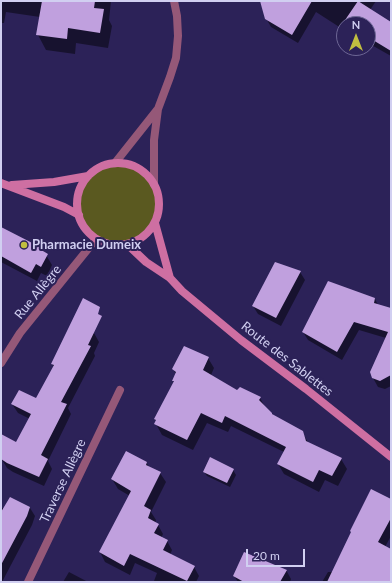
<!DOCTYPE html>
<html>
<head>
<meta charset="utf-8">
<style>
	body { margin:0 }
	#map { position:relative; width:392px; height:583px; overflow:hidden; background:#2c2258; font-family:Lato,sans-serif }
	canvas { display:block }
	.frame { position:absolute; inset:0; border:2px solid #d1cff1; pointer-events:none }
	.north { position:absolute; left:336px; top:16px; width:40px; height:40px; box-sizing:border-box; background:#2c2258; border:1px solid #6e6795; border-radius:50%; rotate:0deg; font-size:11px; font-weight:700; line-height:16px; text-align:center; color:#d1cff1 }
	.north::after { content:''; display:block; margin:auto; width:14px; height:18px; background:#c1be40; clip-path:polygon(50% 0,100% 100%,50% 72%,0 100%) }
	.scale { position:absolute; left:246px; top:549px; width:59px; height:18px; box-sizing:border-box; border:2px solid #d1cff1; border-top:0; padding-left:5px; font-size:12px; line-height:14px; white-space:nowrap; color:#d1cff1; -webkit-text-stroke:3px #2c2258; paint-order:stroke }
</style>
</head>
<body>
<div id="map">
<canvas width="392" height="583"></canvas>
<div class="frame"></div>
<div class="north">N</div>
<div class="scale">20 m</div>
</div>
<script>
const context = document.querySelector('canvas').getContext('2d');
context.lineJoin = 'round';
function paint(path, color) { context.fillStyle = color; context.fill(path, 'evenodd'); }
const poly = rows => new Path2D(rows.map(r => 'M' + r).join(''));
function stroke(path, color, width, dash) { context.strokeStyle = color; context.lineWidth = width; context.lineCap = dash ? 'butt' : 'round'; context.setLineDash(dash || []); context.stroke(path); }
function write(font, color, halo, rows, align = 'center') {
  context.font = font + ' Lato,sans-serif'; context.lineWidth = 4; context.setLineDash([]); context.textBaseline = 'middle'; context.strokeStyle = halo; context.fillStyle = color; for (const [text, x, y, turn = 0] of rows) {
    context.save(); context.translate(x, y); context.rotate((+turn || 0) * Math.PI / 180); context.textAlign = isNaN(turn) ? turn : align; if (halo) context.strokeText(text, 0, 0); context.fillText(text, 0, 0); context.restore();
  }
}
paint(poly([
	'77 204a41 41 0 1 1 82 0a41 41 0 1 1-82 0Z'
]), '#5a5920');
paint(poly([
	[1,1,111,1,109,20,112,26,108,48,76,43,75,54,46,50,38,35,40,17,6,12,4,23,1,23],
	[260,1,376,1,370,10,391,23,391,56,368,43,368,24,344,24,344,30,316,12,298,43,271,27,266,18],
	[1,231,43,250,52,265,47,276,41,273,37,281,1,262],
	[275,264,300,272,305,280,281,326,258,314,253,306],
	[375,299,378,305,391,309,391,386,385,389,378,387,373,378,386,338,359,330,342,360,308,340,303,332],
	[94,333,99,342,94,353,95,356,68,408,71,414,48,461,52,469,44,486,13,472,7,468,1,458,1,435,17,443,30,419,18,413,12,404,37,400,54,367,52,364],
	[208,358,214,368,211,375,238,391,260,398,265,407,273,415,302,432,309,444,341,459,347,469,338,486,325,480,319,492,284,474,278,464,284,452,231,426,228,432,207,423,193,450,162,435,156,424,157,422,155,419,174,382,173,381,176,374,173,369],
	[146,462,149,467,160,473,166,482,151,512,156,520,155,523,158,525,163,534,161,538,167,541,172,550,170,555,194,567,199,576,196,582,154,582,154,581,157,573,135,563,130,575,105,562,100,552,130,496,118,489,112,479],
	[233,470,236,475,230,487,207,476,204,472],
	[391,500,391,536,385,547,391,550,391,582,322,582,328,572,332,572],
	[1,507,4,509,30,508,35,516,32,525,2,582,1,582],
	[286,570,291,579,290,582,238,582,234,576],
	[69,572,88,582,63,582]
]), '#0007');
paint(poly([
	[42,1,95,1,94,8,104,9,100,33,68,28,67,39,36,35],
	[260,1,312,1,292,35,265,19],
	[358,1,391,22,391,51,368,37,368,24,345,24,343,23],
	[1,227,44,249,43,251,48,254,41,267,36,264,31,273,1,256],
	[275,262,301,271,276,318,252,306],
	[328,281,375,298,374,303,391,308,391,375,380,381,372,378,370,372,388,332,354,322,337,352,302,332],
	[83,298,100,307,98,314,102,316,88,345,91,346,61,402,67,404,41,455,48,459,39,477,7,463,1,459,1,434,16,442,31,414,11,404,19,390,36,398,54,365,51,364],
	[184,346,209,357,203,370,237,390,240,387,261,397,259,400,272,413,272,414,303,431,306,441,342,458,332,476,319,470,313,482,277,464,286,447,225,416,222,423,201,413,187,440,154,424,156,420,154,419,174,381,172,381,176,372,172,369],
	[126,451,147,462,146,465,161,472,144,506,151,510,148,518,159,524,154,533,168,540,163,550,195,566,187,581,130,554,124,566,99,552,131,491,111,479],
	[210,457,234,469,227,483,203,472],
	[371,489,391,499,391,518,378,542,391,549,391,582,327,582,351,532,350,531],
	[10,497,30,507,27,516,1,565,1,512],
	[244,552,287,570,280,582,244,582,233,576]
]), '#c0a0de');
stroke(poly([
	[1,363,20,333,96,239],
	[28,582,120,390]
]), '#955878', 8);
stroke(poly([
	[115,163,157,110],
	[154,184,154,140,158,109,170,77,176,58,178,36,177,16,174,1]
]), '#955878', 8);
stroke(poly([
	'77 204a41 41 0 1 1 82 0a41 41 0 1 1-82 0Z',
	[1,183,64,207,79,215],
	[12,185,54,182,88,176],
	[155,223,170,278],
	[127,244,146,262,170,278,182,291,241,340,306,389,391,457]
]), '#ce6fa2', 8);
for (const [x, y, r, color] of [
	[24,245,4,"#c1be40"]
]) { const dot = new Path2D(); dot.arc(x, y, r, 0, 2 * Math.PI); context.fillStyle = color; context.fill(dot); stroke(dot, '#2c2258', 1.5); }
write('bold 13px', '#d1cff1', '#2c2258', [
	["Pharmacie Dumeix",32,245]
], 'left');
write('13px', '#d1cff1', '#2c2258', [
	["Rue Allègre",38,292,-51],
	["Route des Sablettes",287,359,38],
	["Traverse Allègre",63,481,-65]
]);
</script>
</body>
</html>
